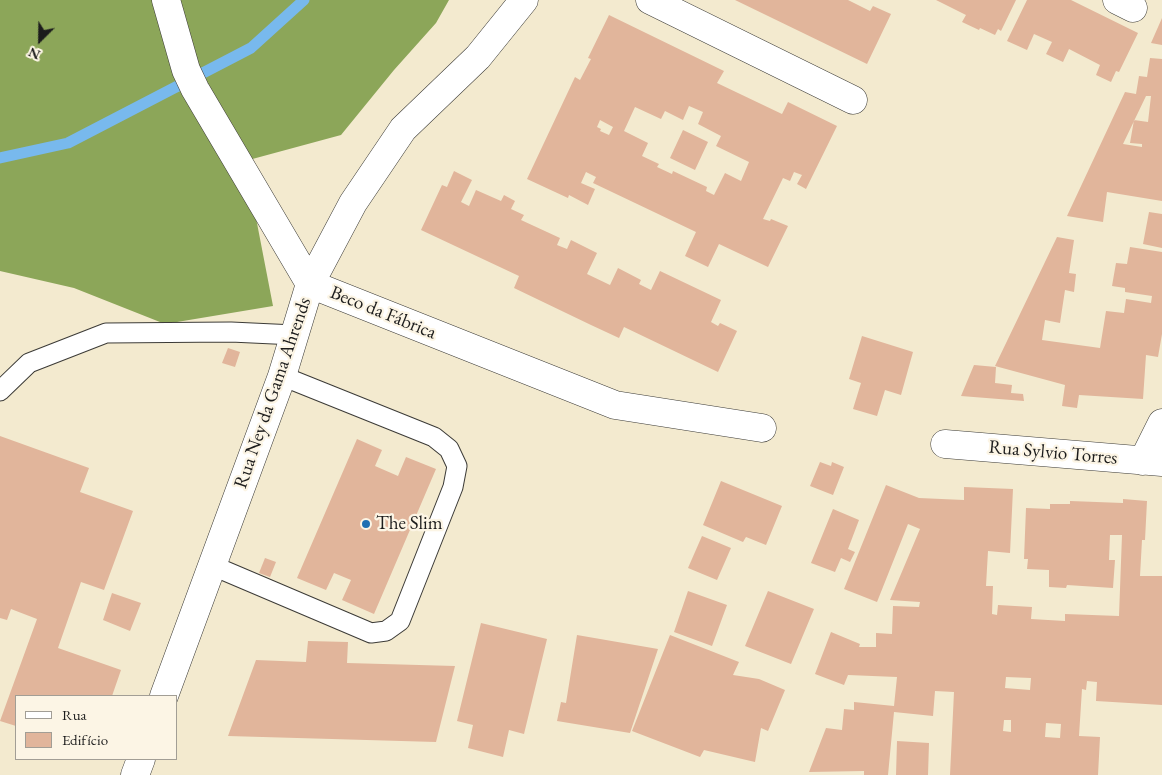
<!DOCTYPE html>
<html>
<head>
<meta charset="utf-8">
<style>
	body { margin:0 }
	#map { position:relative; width:1162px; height:775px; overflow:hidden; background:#f3eacf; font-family:"EB Garamond",serif }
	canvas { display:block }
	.legend { position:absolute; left:15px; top:695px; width:162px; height:65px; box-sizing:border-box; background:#fcf5e5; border:1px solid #a29e95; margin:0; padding:6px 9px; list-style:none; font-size:15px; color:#1c1c1c }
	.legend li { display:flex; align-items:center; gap:10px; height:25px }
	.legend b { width:25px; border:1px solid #a29e95 }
	.north { position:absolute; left:15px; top:15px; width:50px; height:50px; -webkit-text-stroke:4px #fcf5e5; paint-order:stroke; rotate:203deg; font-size:14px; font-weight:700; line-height:20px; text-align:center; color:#1c1c1c }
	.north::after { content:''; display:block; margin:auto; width:18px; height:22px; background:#1c1c1c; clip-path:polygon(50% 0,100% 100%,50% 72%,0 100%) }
</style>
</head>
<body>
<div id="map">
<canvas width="1162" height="775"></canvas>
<ul class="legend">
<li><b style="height:6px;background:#fff"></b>Rua</li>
<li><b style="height:14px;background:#e1b59b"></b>Edifício</li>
</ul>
<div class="north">N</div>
</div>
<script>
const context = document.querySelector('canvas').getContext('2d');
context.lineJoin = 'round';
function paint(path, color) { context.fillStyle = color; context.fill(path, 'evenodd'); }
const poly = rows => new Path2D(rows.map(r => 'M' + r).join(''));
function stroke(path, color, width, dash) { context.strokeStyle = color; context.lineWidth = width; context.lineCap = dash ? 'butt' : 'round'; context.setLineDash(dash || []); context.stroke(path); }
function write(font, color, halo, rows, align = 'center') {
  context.font = font + ' "EB Garamond",serif'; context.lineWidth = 4.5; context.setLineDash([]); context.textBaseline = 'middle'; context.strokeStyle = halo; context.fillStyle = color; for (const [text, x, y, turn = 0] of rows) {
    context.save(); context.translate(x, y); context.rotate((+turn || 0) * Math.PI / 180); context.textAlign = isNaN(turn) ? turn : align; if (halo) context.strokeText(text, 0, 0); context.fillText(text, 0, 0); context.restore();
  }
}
paint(poly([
	[0,0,449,0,436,23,394,70,341,135,245,161,273,306,165,324,74,288,0,271]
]), '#8ca659');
stroke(poly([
	[0,158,68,143,251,48,304,0]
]), '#78b9ed', 11);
paint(poly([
	[735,0,848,0,870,11,873,6,891,14,867,64],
	[936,0,1016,0,1001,31,998,29,995,35,980,28,979,30,962,22,966,15],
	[1027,0,1071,0,1138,33,1119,72,1116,71,1111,82,1096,75,1100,65,1069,49,1063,62,1046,54,1052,42,1034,34,1027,50,1007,41],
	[609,15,724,71,717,83,782,114,788,102,837,126,806,189,797,184,802,175,794,172,790,181,783,178,763,219,770,221,771,219,788,226,768,267,719,244,708,267,685,256,696,232,593,183,596,177,586,172,581,183,595,189,588,205,569,195,568,198,527,179,575,77,580,80,591,59,588,58],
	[689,106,703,112,698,124,721,136,716,146,749,162,741,181,725,173,714,195,706,191,707,187,673,171,672,174,657,167,659,164,642,156,648,143,624,131,635,107,661,119,665,111,683,120],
	[600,120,613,127,609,135,600,131,601,129,597,127],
	[1162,18,1162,45,1151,43],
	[1150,58,1162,59,1162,201,1107,192,1103,222,1067,216,1125,92,1136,94,1139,76,1147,77],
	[1146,96,1151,96,1148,122,1134,120,1130,143,1142,144,1142,147,1123,144],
	[683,130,708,142,695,170,670,158],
	[454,171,472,180,461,202,469,206,476,190,501,201,504,195,515,201,511,209,524,215,521,220,560,238,557,245,567,249,571,240,597,253,587,274,610,285,618,268,641,280,639,284,651,290,660,271,721,300,711,322,718,326,720,323,737,331,718,372,624,327,619,338,591,325,514,288,519,276,421,230,442,185,447,187],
	[1149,212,1162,214,1162,248,1143,244],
	[1057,237,1074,240,1069,273,1076,274,1074,292,1065,290,1060,323,1045,320,1042,340,1100,348,1106,311,1124,313,1126,299,1151,303,1152,296,1125,292,1125,288,1112,286,1116,263,1127,264,1130,247,1162,252,1162,334,1158,357,1146,355,1143,399,1079,395,1077,408,1062,406,1065,385,995,366],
	[862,336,913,352,901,395,885,390,877,416,853,409,861,383,849,379],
	[228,348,240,352,235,367,222,363],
	[974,365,996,367,995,383,1012,385,1011,393,1023,394,1024,401,961,396],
	[0,436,89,468,80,492,133,511,104,590,81,582,58,648,121,670,112,696,16,696,16,726,0,721,37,619,11,609,7,620,0,618],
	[357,439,382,450,375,466,398,476,406,457,436,469,374,614,342,600,351,580,334,573,326,590,297,578],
	[820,462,831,466,832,462,844,467,833,495,810,486],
	[721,481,782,506,766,545,746,537,743,542,703,525],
	[886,485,919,498,964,500,964,487,1013,489,1010,553,988,551,986,586,993,586,992,614,997,615,998,605,1032,607,1031,619,1065,621,1065,614,1119,616,1122,535,1110,535,1109,560,1115,560,1113,588,1067,585,1066,588,1049,587,1049,570,1027,569,1028,559,1024,559,1026,508,1050,509,1050,504,1070,504,1070,501,1123,503,1123,499,1147,501,1145,540,1142,540,1140,576,1162,576,1162,705,1096,701,1097,682,1087,681,1086,690,1082,689,1079,736,1100,737,1098,775,950,775,954,692,935,691,933,716,894,712,888,775,864,775,864,771,809,772,826,728,842,730,844,709,854,710,854,702,894,706,897,677,848,675,844,685,815,674,831,632,860,644,859,647,876,647,876,633,892,634,893,606,919,607,920,602,890,600,920,529,908,524,877,602,844,589],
	[1006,677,1031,678,1030,690,1005,688],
	[1004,720,1011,720,1011,732,1003,731],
	[1046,723,1061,724,1060,738,1045,737],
	[833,509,859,520,848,549,855,552,850,562,841,558,835,572,811,563],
	[702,536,731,548,717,580,688,568],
	[265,558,276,562,270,577,259,573],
	[688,591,727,605,712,646,674,632],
	[768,591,814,609,791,664,745,646],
	[112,593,141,603,130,631,103,620],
	[481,623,547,639,524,734,509,730,503,757,468,748,473,725,457,721],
	[577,635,658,649,630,733,557,721,561,702,566,703],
	[670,635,739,662,733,675,759,679,785,690,768,731,761,728,755,762,704,750,700,757,632,731],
	[308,641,348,642,347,663,455,666,436,742,228,736,256,660,306,662],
	[897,741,929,743,928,775,896,775]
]), '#e1b59b');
const lane = poly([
	[0,391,29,363,106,333,231,332,295,335],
	[211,565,371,633,386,631,400,621,453,487,457,466,449,449,434,437,282,376]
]);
const street = poly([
	[166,0,186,70,195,89,310,284,615,405,762,428],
	[650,0,853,100],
	[1117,0,1133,8],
	[945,444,1162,462],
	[1143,461,1162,423],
	[164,696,282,376,310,284,353,203,403,129,478,57,524,0],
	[135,775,141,759]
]);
stroke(lane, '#3c3b37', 21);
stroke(street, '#3c3b37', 29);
stroke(lane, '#fff', 19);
stroke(street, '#fff', 28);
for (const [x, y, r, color] of [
	[366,524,5,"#1f6fb2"]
]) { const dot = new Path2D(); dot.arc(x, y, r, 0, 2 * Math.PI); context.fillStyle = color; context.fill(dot); stroke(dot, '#fcf5e5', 2); }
write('19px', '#1c1c1c', '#fcf5e5', [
	["Beco da Fábrica",383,313,22],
	["Rua Ney da Gama Ahrends",273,393,-71],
	["Rua Sylvio Torres",1053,453,5]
]);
write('19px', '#1c1c1c', '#fcf5e5', [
	["The Slim",376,524]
], 'left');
</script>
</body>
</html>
